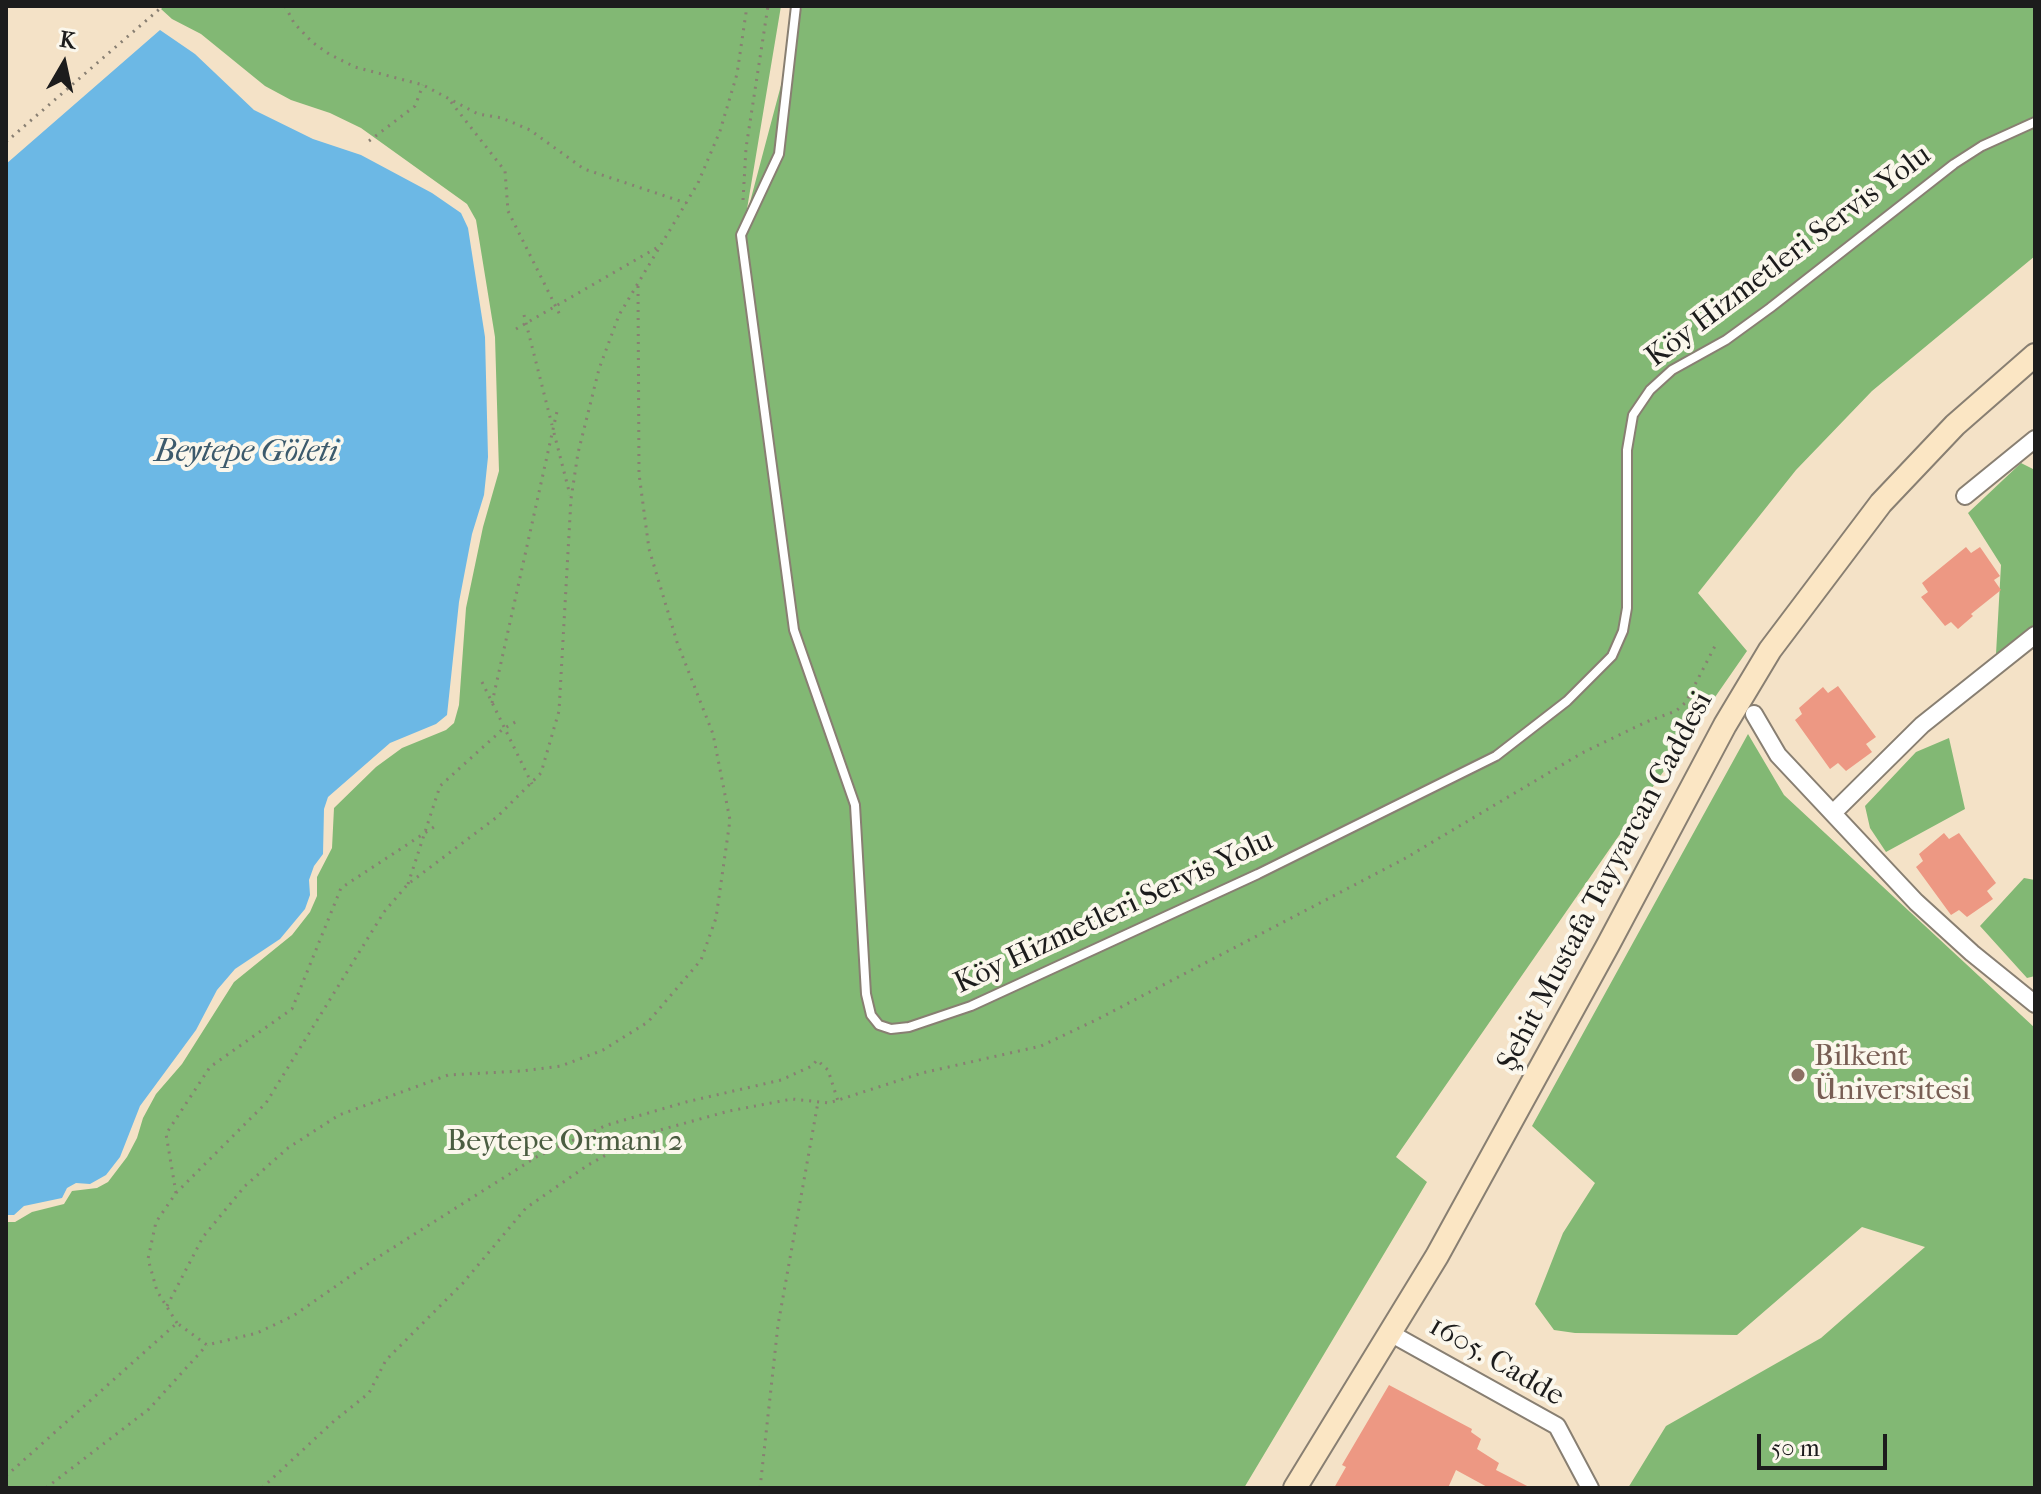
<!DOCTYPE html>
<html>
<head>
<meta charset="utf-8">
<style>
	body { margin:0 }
	#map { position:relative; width:2041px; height:1494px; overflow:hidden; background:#f4e2c7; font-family:"IM FELL French Canon",serif }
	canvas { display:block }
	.frame { position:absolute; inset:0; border:8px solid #1c1c1c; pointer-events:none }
	.north { position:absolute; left:24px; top:24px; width:80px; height:80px; -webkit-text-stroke:6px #fbf7ec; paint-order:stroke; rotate:9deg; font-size:22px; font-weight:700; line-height:32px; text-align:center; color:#1c1c1c }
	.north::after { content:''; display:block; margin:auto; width:28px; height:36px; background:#1c1c1c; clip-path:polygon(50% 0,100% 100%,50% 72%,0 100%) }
	.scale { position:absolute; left:1757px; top:1434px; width:130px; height:36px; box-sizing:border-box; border:4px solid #1c1c1c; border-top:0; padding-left:10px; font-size:24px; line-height:28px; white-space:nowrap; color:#1c1c1c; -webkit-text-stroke:6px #fbf7ec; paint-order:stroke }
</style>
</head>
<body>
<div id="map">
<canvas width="2041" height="1494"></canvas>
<div class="frame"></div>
<div class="north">K</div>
<div class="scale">50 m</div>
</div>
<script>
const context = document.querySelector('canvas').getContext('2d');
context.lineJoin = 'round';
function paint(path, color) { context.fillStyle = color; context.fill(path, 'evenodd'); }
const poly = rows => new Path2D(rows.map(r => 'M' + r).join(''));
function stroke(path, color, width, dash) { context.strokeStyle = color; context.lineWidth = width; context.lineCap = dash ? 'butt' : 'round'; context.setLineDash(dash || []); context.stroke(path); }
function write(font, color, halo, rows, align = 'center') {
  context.font = font + ' "IM FELL French Canon",serif'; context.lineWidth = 8; context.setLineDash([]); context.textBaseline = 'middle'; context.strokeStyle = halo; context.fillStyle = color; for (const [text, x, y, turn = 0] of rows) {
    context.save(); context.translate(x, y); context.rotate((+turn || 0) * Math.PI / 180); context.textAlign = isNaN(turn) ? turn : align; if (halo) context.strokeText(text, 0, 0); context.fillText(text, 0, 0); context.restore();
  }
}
paint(poly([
	[164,6,781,6,745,221,802,6,2035,6,2035,256,1872,391,1796,470,1698,593,1747,651,1396,1157,1427,1182,1244,1488,6,1488,6,1222,15,1222,32,1212,64,1204,72,1191,97,1188,108,1182,127,1157,137,1138,143,1118,156,1094,182,1064,234,982,292,935,310,912,317,896,317,877,332,848,334,808,376,767,402,748,446,730,454,723,459,705,466,608,483,527,499,471,495,337,476,220,467,204,361,128,330,113,291,100,265,86,201,34,172,19,161,9],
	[2021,463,2035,470,2035,624,1996,654,2001,565,1968,513],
	[1748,734,1784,795,2035,1028,2035,1488,1628,1488,1666,1426,1821,1338,1925,1247,1862,1227,1737,1335,1575,1333,1554,1330,1535,1304,1563,1233,1595,1183,1532,1126],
	[1949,738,1965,809,1886,852,1870,828,1865,806,1916,752],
	[2024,878,2035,880,2035,976,2027,978,1980,926]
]), '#82b874');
paint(poly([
	[160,30,195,54,254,110,313,139,361,155,432,193,461,213,468,228,485,337,488,457,484,495,472,534,459,602,447,715,436,724,390,743,328,797,324,809,323,854,314,866,309,880,310,895,305,909,280,939,235,969,217,990,196,1030,140,1106,120,1157,106,1175,90,1184,76,1183,67,1188,62,1198,24,1206,14,1215,6,1215,6,164]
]), '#6cb8e5');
paint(poly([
	[1966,547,1971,553,1980,547,2000,576,1994,580,2001,590,1971,614,1973,616,1958,629,1951,622,1945,626,1921,597,1928,592,1922,583],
	[1838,686,1876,737,1866,744,1872,752,1846,771,1838,763,1830,769,1795,720,1802,714,1799,708,1823,687,1828,693],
	[1944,833,1949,839,1959,833,1996,883,1987,891,1993,899,1967,917,1959,910,1951,915,1916,867,1923,861,1919,854],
	[1389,1385,1472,1429,1471,1432,1481,1439,1477,1449,1499,1463,1496,1470,1531,1488,1489,1488,1456,1470,1448,1488,1334,1488,1346,1467,1342,1465]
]), '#ed9883');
const lane = poly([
	[796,6,779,154,741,235,794,630,855,805,866,994,871,1015,879,1025,891,1029,909,1027,971,1006,1258,874,1496,756,1567,701,1612,656,1623,631,1627,608,1627,450,1633,415,1650,390,1672,370,1726,340,1770,308,1954,164,1982,146,2035,122]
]);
const street = poly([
	[1965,496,2035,439],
	[1754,714,1778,755,1916,902,1972,953,2035,1004],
	[1834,812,1922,725,2035,635],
	[1390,1333,1557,1426,1590,1488]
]);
const secondary = poly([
	[1295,1488,1437,1256,1608,945,1725,725,1770,650,1881,503,1955,425,2035,355]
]);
stroke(lane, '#887f72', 12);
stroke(street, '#887f72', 20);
stroke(secondary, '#887f72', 26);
stroke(poly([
	[285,6,294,23,312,42,329,54,355,67,423,85,478,114,502,118,530,130,584,169,686,203],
	[451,102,505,171,508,211,560,315],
	[369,141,415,106,423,85],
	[6,142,163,6],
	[743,200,746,148,768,6],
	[524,315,552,425],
	[516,329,658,247],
	[554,433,570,495],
	[482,682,532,784],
	[492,703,558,407],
	[408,884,440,786,503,729,519,720],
	[176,1193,166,1134,210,1067,292,1009,341,888,437,825],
	[167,1306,203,1237,245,1186,288,1148,339,1115,448,1075,522,1071,561,1066,603,1050,648,1022,701,960,716,918,730,820,713,734,677,642,649,549,639,474,638,285],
	[177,1323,157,1291,148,1259,156,1222,176,1193,266,1103,384,912,408,884,497,817,541,773,559,711,571,499,578,453,599,369,619,315,698,183,720,131,737,74,747,6],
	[6,1476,177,1323,207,1345,257,1333,293,1316,372,1261,538,1156,607,1125,686,1102,781,1080,812,1066,817,1060,828,1070,838,1101],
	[46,1488,149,1409,207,1345],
	[262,1488,334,1421,369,1393,386,1360,463,1283,526,1208,588,1165,642,1135,729,1111,792,1099,829,1103,922,1073,1041,1046,1098,1019,1404,859,1582,753,1646,722,1676,711,1686,702,1715,646],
	[760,1488,778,1325,818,1102]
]), '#887f72', 3, [2, 6]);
stroke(lane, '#fff', 8);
stroke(street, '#fff', 16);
stroke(secondary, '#fbe6c4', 22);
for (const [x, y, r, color] of [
	[1798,1075,8,"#8d6e63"]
]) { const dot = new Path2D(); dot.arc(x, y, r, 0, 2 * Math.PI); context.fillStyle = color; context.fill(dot); stroke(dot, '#fbf7ec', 3); }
write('30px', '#1c1c1c', '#fbf7ec', [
	["Köy Hizmetleri Servis Yolu",1789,257,-37],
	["Şehit Mustafa Tayyarcan Caddesi",1606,882,-62],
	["Köy Hizmetleri Servis Yolu",1114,913,-25],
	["1605. Cadde",1496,1362,30]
]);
write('30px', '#785e54', '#fbf7ec', [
	["Bilkent",1814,1058],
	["Üniversitesi",1814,1092]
], 'left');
write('30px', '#4b5d41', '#fbf7ec', [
	["Beytepe Ormanı 2",565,1143]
]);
write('italic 32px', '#3c5a6c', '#fbf7ec', [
	["Beytepe Göleti",246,453]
]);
</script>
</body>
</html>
